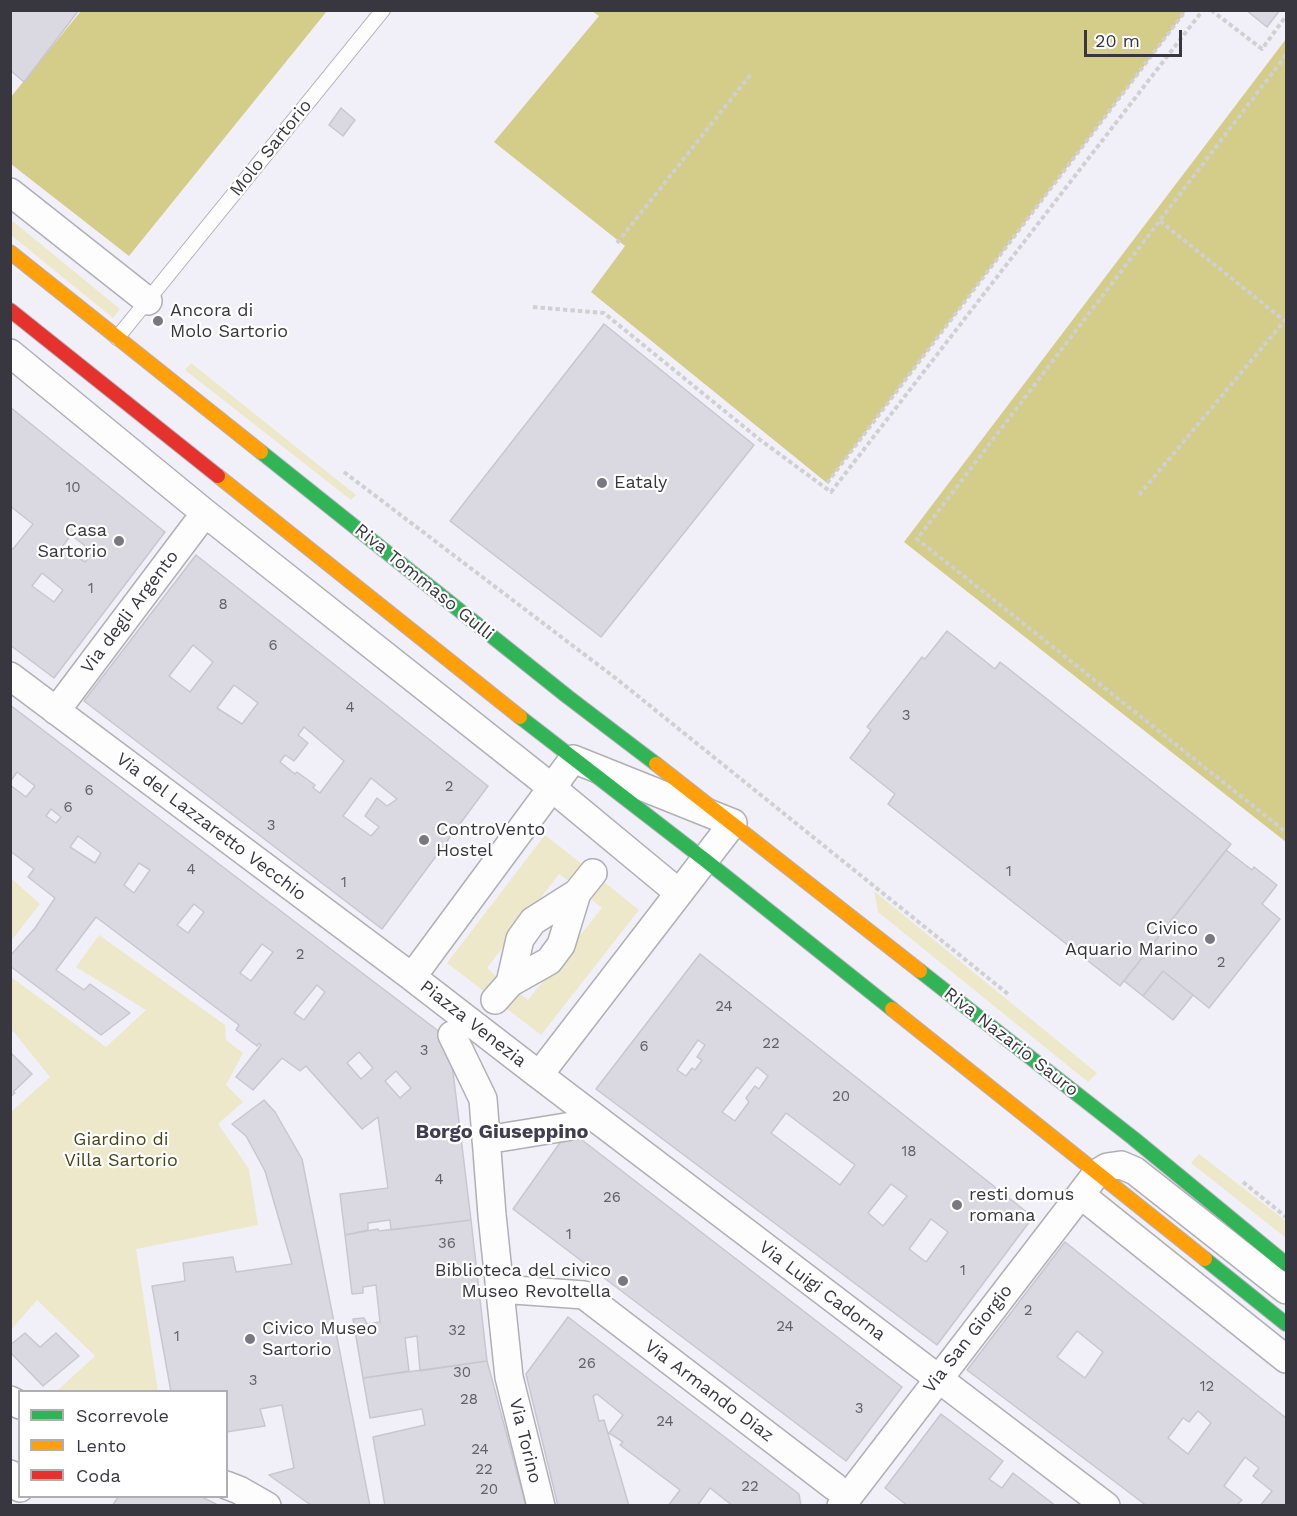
<!DOCTYPE html>
<html>
<head>
<meta charset="utf-8">
<style>
	body { margin:0 }
	#map { position:relative; width:1297px; height:1516px; overflow:hidden; background:#f1f0f8; font-family:"Work Sans",sans-serif }
	canvas { display:block }
	.frame { position:absolute; inset:0; border:12px solid #383740; pointer-events:none }
	.legend { position:absolute; left:18px; top:1390px; width:210px; height:108px; box-sizing:border-box; background:#fff; border:2px solid #afafb3; margin:0; padding:8px 10px; list-style:none; font-size:18px; color:#383740 }
	.legend li { display:flex; align-items:center; gap:12px; height:30px }
	.legend b { width:30px; border:2px solid #afafb3 }
	.scale { position:absolute; left:1084px; top:30px; width:98px; height:27px; box-sizing:border-box; border:3px solid #383740; border-top:0; padding-left:8px; font-size:18px; line-height:21px; white-space:nowrap; color:#383740; -webkit-text-stroke:4px #fff; paint-order:stroke }
</style>
</head>
<body>
<div id="map">
<canvas width="1297" height="1516"></canvas>
<div class="frame"></div>
<ul class="legend">
<li><b style="height:8px;background:#30b455"></b>Scorrevole</li>
<li><b style="height:8px;background:#ff9f0a"></b>Lento</li>
<li><b style="height:8px;background:#e5322d"></b>Coda</li>
</ul>
<div class="scale">20 m</div>
</div>
<script>
const context = document.querySelector('canvas').getContext('2d');
context.lineJoin = 'round';
function paint(path, color) { context.fillStyle = color; context.fill(path, 'evenodd'); }
const poly = rows => new Path2D(rows.map(r => 'M' + r).join(''));
function stroke(path, color, width, dash) { context.strokeStyle = color; context.lineWidth = width; context.lineCap = dash ? 'butt' : 'round'; context.setLineDash(dash || []); context.stroke(path); }
function write(font, color, halo, rows, align = 'center') {
  context.font = font + ' "Work Sans",sans-serif'; context.lineWidth = 4.5; context.setLineDash([]); context.textBaseline = 'middle'; context.strokeStyle = halo; context.fillStyle = color; for (const [text, x, y, turn = 0] of rows) {
    context.save(); context.translate(x, y); context.rotate((+turn || 0) * Math.PI / 180); context.textAlign = isNaN(turn) ? turn : align; if (halo) context.strokeText(text, 0, 0); context.fillText(text, 0, 0); context.restore();
  }
}
paint(poly([
	[10,219,120,309,113,318,11,235],
	[191,363,356,495,351,500,185,370],
	[545,835,587,868,574,885,559,874,487,968,501,980,489,995,447,963],
	[11,878,40,904,11,941],
	[599,878,639,910,541,1035,502,1005,514,989,528,1000,602,908,586,895],
	[874,891,1097,1073,1088,1082,878,912],
	[99,935,225,1025,226,1040,243,1053,226,1085,243,1102,218,1124,249,1169,258,1225,136,1249,158,1391,58,1390,95,1356,37,1300,11,1330,11,1112,50,1077,13,1031,11,1033,11,977,106,1047,146,1010,76,967],
	[1199,1154,1286,1221,1286,1238,1191,1163]
]), '#ece8c9');
paint(poly([
	[81,11,327,11,129,256,11,164,10,98],
	[592,11,1186,11,827,483,591,292,625,246,494,142,599,16],
	[1286,39,1286,842,904,542]
]), '#d4cc89');
const building = poly([
	[10,10,79,10,24,82,10,70,10,10],
	[1246,10,1280,10,1267,27,1246,10],
	[341,108,355,120,343,136,329,125,341,108],
	[604,324,754,445,601,637,450,521,604,324],
	[10,407,165,532,54,678,10,645,10,547,13,549,33,524,10,506,10,407],
	[71,535,93,552,85,562,62,547,71,535],
	[42,573,63,590,54,602,32,586,42,573],
	[196,555,488,786,382,929,84,701,196,555],
	[193,645,213,662,190,692,169,676,193,645],
	[234,685,258,703,242,724,217,708,234,685],
	[304,727,344,761,320,793,313,788,315,785,297,772,295,774,280,762,285,755,294,761,308,743,298,735,304,727],
	[371,778,397,799,387,806,377,798,365,816,379,827,371,836,343,816,371,778],
	[947,631,995,669,1000,662,1231,844,1120,986,888,804,895,794,850,758,871,730,867,727,922,657,925,659,947,631],
	[10,705,449,1039,471,1220,391,1230,390,1220,368,1223,368,1230,345,1235,340,1194,388,1188,378,1117,362,1129,306,1066,300,1071,282,1058,253,1090,236,1077,261,1045,259,1043,257,1046,236,1030,239,1025,96,917,56,970,84,990,90,984,130,1013,101,1035,10,966,10,956,35,928,55,898,28,877,34,869,10,851,10,785,26,797,35,786,17,772,10,782,10,705],
	[51,809,61,817,56,823,46,816,51,809],
	[78,836,101,853,95,863,70,847,78,836],
	[139,863,150,870,134,893,124,885,139,863],
	[194,904,204,912,188,933,177,925,194,904],
	[262,944,273,952,251,981,240,973,262,944],
	[317,985,325,992,304,1020,294,1013,317,985],
	[359,1052,373,1068,361,1079,347,1063,359,1052],
	[396,1071,411,1088,400,1098,385,1081,396,1071],
	[1226,850,1252,870,1254,867,1277,885,1262,904,1280,919,1209,1008,1163,971,1143,996,1124,981,1226,850],
	[700,954,1033,1217,937,1345,596,1089,700,954],
	[698,1040,705,1045,697,1057,702,1060,695,1070,692,1068,686,1076,677,1070,698,1040],
	[757,1067,768,1076,759,1089,755,1086,746,1098,749,1102,735,1121,722,1112,757,1067],
	[786,1113,855,1165,840,1185,771,1133,786,1113],
	[891,1184,907,1196,883,1226,868,1213,891,1184],
	[931,1219,948,1232,926,1262,909,1249,931,1219],
	[1163,971,1193,995,1173,1020,1143,996,1163,971],
	[10,1052,32,1074,13,1092,15,1093,10,1097,10,1052],
	[264,1100,275,1112,302,1159,370,1506,312,1506,269,1475,294,1468,282,1405,260,1409,265,1426,226,1432,226,1392,171,1392,152,1286,185,1281,183,1263,233,1257,236,1272,292,1264,265,1171,246,1136,232,1124,264,1100],
	[569,1130,902,1387,846,1461,513,1209,569,1130],
	[471,1220,487,1361,420,1371,417,1336,405,1338,409,1371,363,1378,353,1319,364,1318,367,1324,380,1322,376,1285,363,1287,363,1293,352,1294,345,1235,378,1229,379,1231,471,1220],
	[1065,1242,1286,1418,1286,1506,1260,1506,1272,1491,1253,1476,1259,1468,1245,1457,1224,1486,1242,1500,1236,1506,1147,1506,967,1370,1065,1242],
	[1077,1331,1103,1352,1085,1378,1057,1357,1077,1331],
	[1198,1411,1211,1423,1188,1454,1168,1438,1183,1418,1189,1422,1198,1411],
	[568,1317,799,1494,801,1506,733,1506,710,1488,697,1506,668,1506,680,1490,620,1445,623,1442,609,1433,623,1415,597,1394,593,1396,599,1421,604,1420,629,1506,558,1506,526,1374,568,1317],
	[25,1333,40,1347,56,1333,79,1356,43,1386,10,1352,10,1345,25,1333],
	[487,1361,526,1506,385,1506,373,1437,425,1425,422,1409,370,1418,363,1378,487,1361],
	[941,1414,1003,1461,989,1479,1002,1488,1013,1473,1056,1506,908,1506,885,1488,941,1414],
	[119,1496,200,1496,216,1504,216,1506,112,1506,119,1496]
]);
paint(building, '#dad9e1');
stroke(building, '#c8c7cf', 1.5);
const lane = poly([
	[117,338,383,10]
]);
const street = poly([
	[10,192,148,301],
	[10,353,205,513,551,787,679,893],
	[10,676,412,977],
	[56,711,205,513],
	[573,759,733,823,539,1075,412,977,573,759],
	[510,983,549,961,561,945,577,893,593,873],
	[495,1000,510,983,520,939,533,921,577,893],
	[452,1035,483,1099,492,1215,509,1377,541,1506],
	[539,1075,1106,1506],
	[486,1140,572,1126],
	[1081,1195,1286,1359],
	[500,1289,584,1295,835,1487],
	[10,1400,20,1405],
	[10,1474,20,1488],
	[226,1485,239,1490,267,1506],
	[841,1506,1097,1173,1107,1167,1121,1165,1135,1171,1286,1290]
]);
const fast = poly([
	[261,452,568,697,656,764],
	[520,717,705,860,892,1009],
	[920,971,1133,1138,1286,1264],
	[1205,1259,1286,1324]
]);
const slow = poly([
	[10,252,261,452],
	[218,476,520,717],
	[656,764,920,971],
	[892,1009,1205,1259]
]);
const jam = poly([
	[10,310,218,476]
]);
stroke(lane, '#b0afb6', 16);
stroke(street, '#b0afb6', 30);
stroke(fast, '#b2b0be', 16);
stroke(slow, '#b2b0be', 16);
stroke(jam, '#b2b0be', 16);
stroke(poly([
	[1211,10,1262,49,1286,16],
	[1286,55,917,539,1286,832],
	[1160,221,1286,322],
	[617,243,751,74],
	[533,307,604,313,759,439,831,492,1203,10],
	[344,472,618,680,1008,994],
	[827,483,1186,10],
	[1139,495,1286,319],
	[1243,1182,1286,1217]
]), '#d0d0d2', 4, [4.5, 3]);
stroke(lane, '#fdfdfe', 14);
stroke(street, '#fdfdfe', 27);
stroke(fast, '#30b455', 14);
stroke(slow, '#ff9f0a', 14);
stroke(jam, '#e5322d', 14);
for (const [x, y, r, color] of [
	[158,321,6,"#797880"],
	[602,483,6,"#797880"],
	[119,541,6,"#797880"],
	[424,840,6,"#797880"],
	[1210,939,6,"#797880"],
	[957,1205,6,"#797880"],
	[623,1281,6,"#797880"],
	[250,1339,6,"#797880"]
]) { const dot = new Path2D(); dot.arc(x, y, r, 0, 2 * Math.PI); context.fillStyle = color; context.fill(dot); stroke(dot, '#fff', 2); }
write('15px', '#616069', null, [
	["10",73,488],
	["1",91,589],
	["8",223,605],
	["6",273,646],
	["4",350,708],
	["3",906,716],
	["2",449,787],
	["6",89,791],
	["6",68,808],
	["3",271,826],
	["4",191,870],
	["1",1009,872],
	["1",344,883],
	["2",300,955],
	["2",1221,963],
	["24",724,1007],
	["22",771,1044],
	["6",644,1047],
	["3",424,1051],
	["20",841,1097],
	["18",909,1152],
	["4",439,1180],
	["26",612,1198],
	["1",569,1235],
	["36",447,1244],
	["1",963,1271],
	["2",1028,1311],
	["24",785,1327],
	["32",457,1331],
	["1",177,1337],
	["26",587,1364],
	["30",462,1373],
	["3",253,1381],
	["12",1207,1387],
	["28",469,1400],
	["3",859,1409],
	["24",665,1422],
	["24",480,1450],
	["22",484,1470],
	["22",750,1487],
	["20",489,1490]
]);
write('18px', '#383740', '#fff', [
	["Molo Sartorio",271,148,-51],
	["Riva Tommaso Gulli",424,582,39],
	["Via degli Argento",130,612,-53],
	["Via del Lazzaretto Vecchio",211,827,37],
	["Piazza Venezia",473,1024,38],
	["Riva Nazario Sauro",1011,1042,38],
	["Via Luigi Cadorna",822,1291,37],
	["Via San Giorgio",968,1339,-52],
	["Via Armando Diaz",709,1391,37],
	["Via Torino",525,1441,76]
]);
write('18px', '#383740', '#fff', [
	["Ancora di",170,311],
	["Molo Sartorio",170,332],
	["Eataly",614,483],
	["Casa",107,531,"right"],
	["Sartorio",107,552,"right"],
	["ControVento",436,830],
	["Hostel",436,851],
	["Civico",1198,929,"right"],
	["Aquario Marino",1198,950,"right"],
	["resti domus",969,1195],
	["romana",969,1216],
	["Biblioteca del civico",611,1271,"right"],
	["Museo Revoltella",611,1292,"right"],
	["Civico Museo",262,1329],
	["Sartorio",262,1350]
], 'left');
write('18px', '#49451b', '#fff', [
	["Giardino di",121,1140],
	["Villa Sartorio",121,1161]
]);
write('bold 20px', '#413e51', '#fff', [
	["Borgo Giuseppino",502,1132]
]);
</script>
</body>
</html>
